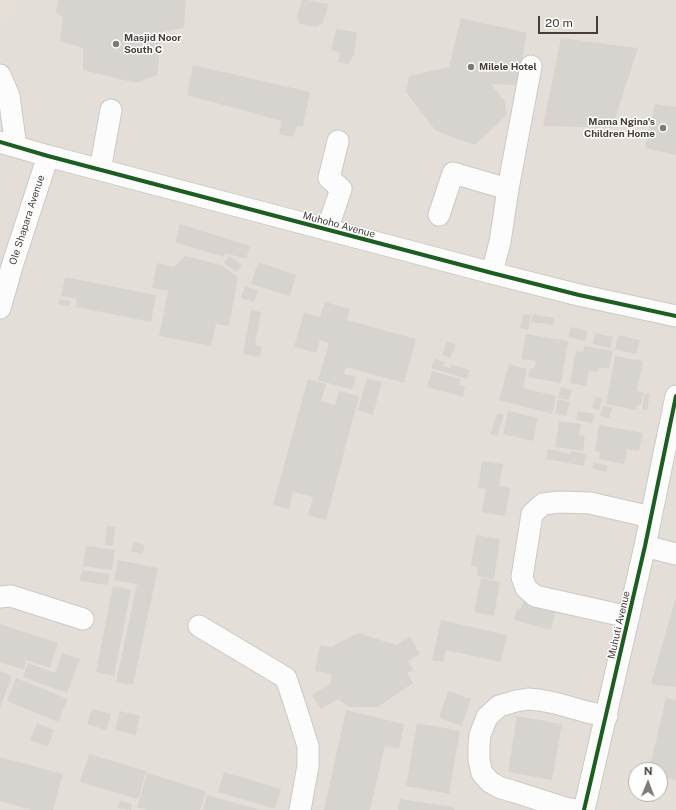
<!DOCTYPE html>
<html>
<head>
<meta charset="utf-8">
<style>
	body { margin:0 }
	#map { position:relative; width:676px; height:810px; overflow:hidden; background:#efece9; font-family:"Public Sans",sans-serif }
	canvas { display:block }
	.north { position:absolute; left:628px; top:762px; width:40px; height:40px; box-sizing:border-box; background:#fff; border:1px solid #b5b1af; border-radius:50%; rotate:1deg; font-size:11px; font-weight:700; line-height:16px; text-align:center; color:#453d36 }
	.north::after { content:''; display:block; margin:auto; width:14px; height:18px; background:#807a75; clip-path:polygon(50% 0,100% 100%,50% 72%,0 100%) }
	.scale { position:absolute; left:538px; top:16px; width:60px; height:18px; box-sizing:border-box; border:2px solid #453d36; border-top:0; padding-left:5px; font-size:12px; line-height:14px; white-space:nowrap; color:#453d36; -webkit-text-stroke:3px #fff; paint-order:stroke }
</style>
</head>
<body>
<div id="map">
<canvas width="676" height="810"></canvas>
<div class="north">N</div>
<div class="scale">20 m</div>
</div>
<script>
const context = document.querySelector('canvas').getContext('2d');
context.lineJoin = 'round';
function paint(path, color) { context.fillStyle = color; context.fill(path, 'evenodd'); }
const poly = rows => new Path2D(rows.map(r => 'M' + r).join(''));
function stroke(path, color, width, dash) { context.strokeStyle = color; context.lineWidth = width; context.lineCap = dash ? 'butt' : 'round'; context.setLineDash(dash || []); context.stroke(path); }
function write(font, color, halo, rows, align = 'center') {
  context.font = font + ' "Public Sans",sans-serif'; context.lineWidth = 3; context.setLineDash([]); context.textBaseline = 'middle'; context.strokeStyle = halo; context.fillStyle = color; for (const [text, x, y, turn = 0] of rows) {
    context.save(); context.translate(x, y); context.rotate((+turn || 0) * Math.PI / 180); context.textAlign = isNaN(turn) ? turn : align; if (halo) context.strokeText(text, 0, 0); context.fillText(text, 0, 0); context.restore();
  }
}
paint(poly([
	[0,0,676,0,676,810,0,810],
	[636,770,660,770,660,794,636,794]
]), '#e3ded7');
paint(poly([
	[0,0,13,0,22,15,0,25]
]), '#e6dfd5');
paint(poly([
	[58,0,186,0,184,28,162,32,157,75,136,83,83,70,83,48,60,41,63,17,56,13],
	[302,0,307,0,329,4,322,24,316,27,300,24,297,17],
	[461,18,527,33,517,85,491,84,505,102,507,115,475,145,436,131,406,92,409,76,449,67],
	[336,29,357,32,354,55,348,64,338,62,340,53,331,50],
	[561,38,638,48,612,128,543,126],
	[193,65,310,92,303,127,297,126,293,137,279,134,282,121,187,95],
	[655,104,676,107,676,155,645,148],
	[180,224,250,246,246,259,225,253,224,257,175,242],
	[185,256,221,265,238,277,229,326,216,324,211,346,159,336,168,291,152,288,157,263,174,267],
	[229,256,242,265,236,272,224,263],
	[258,262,296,275,290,296,251,284],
	[65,277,156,295,151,322,76,307,77,299,61,296],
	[245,286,258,291,254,302,241,298],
	[59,299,70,301,70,306,58,304],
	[325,302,350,309,347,320,416,339,404,383,346,367,344,374,356,377,352,390,318,380,329,343,320,340,316,353,294,347,304,313,320,317],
	[251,310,261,312,255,345,262,347,260,357,243,354],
	[523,314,531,315,528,330,520,328],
	[533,314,554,318,553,325,531,322],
	[571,327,588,331,585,341,568,337],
	[595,333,613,337,610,348,593,344],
	[526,334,568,341,561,383,528,377,530,368,534,369,536,361,521,359],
	[618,335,640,340,636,354,615,349],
	[447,341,456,345,450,358,442,354],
	[584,346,613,351,609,369,599,367,597,372,589,371,586,386,570,383,576,351,583,352],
	[615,356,643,361,637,391,643,392,641,405,637,405,636,410,606,404],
	[434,358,445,362,443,366,450,368,451,364,470,370,467,379,431,368],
	[509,364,527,369,523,388,556,396,552,414,499,400],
	[432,371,461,379,459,385,465,386,463,397,427,387],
	[367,378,382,382,373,415,358,410],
	[308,379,326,384,321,401,335,405,339,391,359,396,326,520,308,515,313,497,293,492,289,509,273,505],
	[561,387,572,390,569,400,558,398],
	[645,393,650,394,647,410,642,409],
	[595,397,602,398,599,410,592,408],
	[558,399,570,402,566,416,555,414],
	[603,406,612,408,609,418,600,416],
	[508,411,538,418,533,441,503,434],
	[578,411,594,414,592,423,576,420],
	[498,413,504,415,497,436,490,434],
	[559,421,581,424,579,435,585,436,583,451,555,447],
	[599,425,643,433,639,451,627,449,624,464,599,459,600,452,595,451],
	[548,449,570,454,571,451,586,454,584,466,546,459],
	[482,461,503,464,499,486,510,488,505,516,482,512,486,489,478,488],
	[594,462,608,466,606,472,592,468],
	[107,526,115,527,113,546,105,545],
	[476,535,500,539,494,579,477,576,478,567,471,565],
	[134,542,145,545,142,554,131,551],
	[86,546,115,550,112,570,83,566],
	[118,560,158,568,133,685,116,682,137,584,114,580],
	[82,570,110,574,108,585,80,581],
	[481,578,500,582,494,616,474,612],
	[113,586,131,590,114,676,96,672],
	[676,597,676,687,651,684],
	[524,600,556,608,551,630,514,620,517,609,521,608],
	[441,620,507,635,501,662,446,650,443,662,432,660],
	[0,624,58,643,50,668,26,660,24,670,0,662],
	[358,633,396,645,410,637,420,654,408,661,413,670,407,673,413,683,378,707,350,707,338,699,321,709,312,695,330,684,332,674,315,671,320,645,331,647],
	[62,653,80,659,67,693,23,677,28,663,55,673],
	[0,671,12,676,0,708],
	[16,678,68,699,58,722,7,701],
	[448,691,471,699,462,726,439,718],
	[666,698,676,700,676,780,660,777,660,770,649,770],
	[92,709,111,714,106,730,87,724],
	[346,710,404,724,399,749,385,746,370,810,324,810],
	[120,711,140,716,136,735,115,730],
	[517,716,562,724,552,780,508,772],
	[37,723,54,730,48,747,30,740],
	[417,723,460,731,449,794,406,786],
	[89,754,146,771,138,799,80,782],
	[0,757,63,774,53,810,32,810,0,801],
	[224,772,281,789,275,809,218,792],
	[147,773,206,791,200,810,147,810,137,807],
	[207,795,261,810,203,810],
	[400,799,454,807,454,810,398,810],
	[120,801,132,804,131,810,118,808]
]), '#d7d4d0');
const minor = poly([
	[0,75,9,96,16,147],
	[0,142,48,156,492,273,579,295,676,316],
	[100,170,111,110],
	[439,215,453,173,508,189,531,66],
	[327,230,341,189,329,178,338,141],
	[492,273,500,242,508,189],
	[0,308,13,263,48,156],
	[645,546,676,554],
	[0,597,11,596,83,619],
	[629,617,535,596,526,588,522,577,532,514,543,504,559,502,590,503,651,517],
	[199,626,286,678,295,705,308,746,308,766,300,810],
	[576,810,565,808,512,791,501,788,490,782,482,773,479,760,479,745,480,735,487,717,499,706,516,701,528,699,539,700,555,703,587,712,607,716],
	[584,810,645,546,676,396]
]);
stroke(minor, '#ccc8c5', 23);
stroke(minor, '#fdfcfc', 21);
stroke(poly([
	[0,142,48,156,492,273,579,295,676,316],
	[584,810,645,546,676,396]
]), '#1b5e20', 4);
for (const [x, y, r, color] of [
	[116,44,4,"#807a75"],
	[471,67,4,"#807a75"],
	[663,128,4,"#807a75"]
]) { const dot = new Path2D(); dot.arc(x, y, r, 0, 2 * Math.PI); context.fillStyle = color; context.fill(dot); stroke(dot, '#fff', 1.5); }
write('bold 10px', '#453d36', '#fff', [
	["Masjid Noor",124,38],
	["South C",124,50],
	["Milele Hotel",479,67],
	["Mama Ngina's",655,122,"right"],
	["Children Home",655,134,"right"]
], 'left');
write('10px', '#453d36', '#fff', [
	["Ole Shapara Avenue",27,220,-72],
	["Muhoho Avenue",339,225,15],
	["Muhuti Avenue",619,625,-77]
]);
</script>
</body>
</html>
